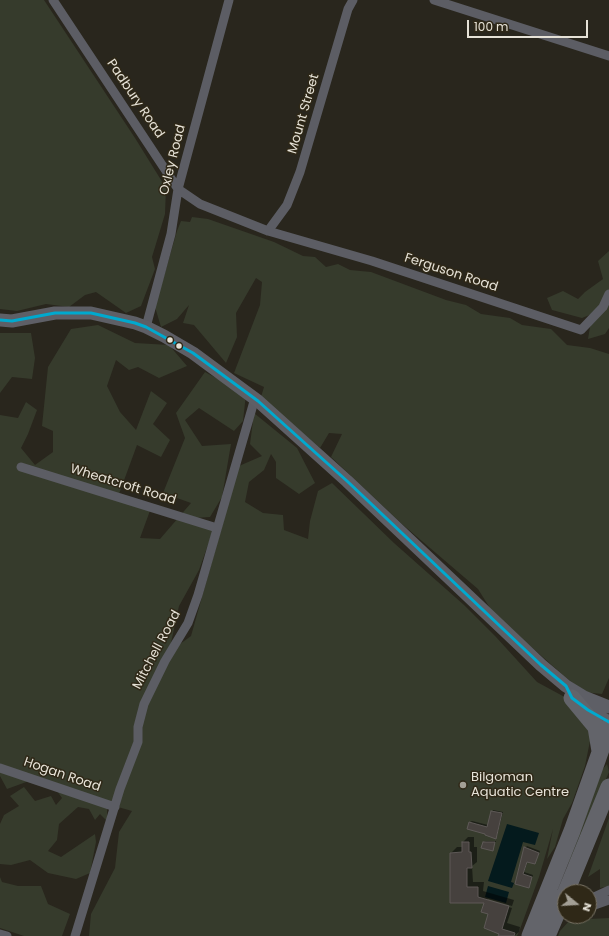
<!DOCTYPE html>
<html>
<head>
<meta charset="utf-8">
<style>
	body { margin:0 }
	#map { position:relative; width:609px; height:936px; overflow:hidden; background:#29261d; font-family:Poppins,sans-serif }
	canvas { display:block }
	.north { position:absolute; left:557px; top:884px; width:40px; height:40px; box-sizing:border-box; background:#2f2817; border:1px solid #787264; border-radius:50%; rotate:108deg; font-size:11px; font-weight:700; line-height:16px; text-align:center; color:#e6e2d7 }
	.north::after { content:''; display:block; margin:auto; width:14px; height:18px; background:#a4a096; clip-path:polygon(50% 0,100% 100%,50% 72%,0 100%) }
	.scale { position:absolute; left:467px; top:20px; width:121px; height:18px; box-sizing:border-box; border:2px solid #e6e2d7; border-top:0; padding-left:5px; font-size:12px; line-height:14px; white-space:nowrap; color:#e6e2d7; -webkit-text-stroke:3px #2f2817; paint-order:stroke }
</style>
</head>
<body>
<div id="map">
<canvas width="609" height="936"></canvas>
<div class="north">N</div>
<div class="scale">100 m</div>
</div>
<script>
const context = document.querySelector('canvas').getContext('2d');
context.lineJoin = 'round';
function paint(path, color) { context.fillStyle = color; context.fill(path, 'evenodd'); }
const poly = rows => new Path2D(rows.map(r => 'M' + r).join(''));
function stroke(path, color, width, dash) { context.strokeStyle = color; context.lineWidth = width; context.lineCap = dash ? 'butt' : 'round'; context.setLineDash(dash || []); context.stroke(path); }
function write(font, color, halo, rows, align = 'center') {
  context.font = font + ' Poppins,sans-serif'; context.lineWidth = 3; context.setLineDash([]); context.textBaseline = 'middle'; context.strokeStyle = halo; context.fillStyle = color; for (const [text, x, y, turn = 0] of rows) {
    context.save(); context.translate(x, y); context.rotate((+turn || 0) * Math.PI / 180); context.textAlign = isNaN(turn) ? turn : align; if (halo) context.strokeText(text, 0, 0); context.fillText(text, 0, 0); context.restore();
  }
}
paint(poly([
	[0,0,44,0,135,138,166,188,165,214,152,257,155,269,141,306,126,313,96,292,85,295,69,307,46,304,17,311,0,309],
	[192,217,208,219,274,242,303,256,315,257,326,267,338,264,350,270,371,272,446,300,466,305,481,314,510,318,522,325,551,329,567,345,590,348,609,354,609,678,602,694,584,692,563,675,493,613,478,589,402,524,331,457,342,434,329,433,320,448,261,397,264,387,234,373,260,305,262,282,256,278,236,313,237,337,226,363,194,325,183,323,189,305,177,319,161,327,155,307,177,231,181,221,190,222],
	[609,251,609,328,605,334,588,339,590,327,597,312,582,318,552,310,547,298,563,291,578,299,585,292,603,279,598,261],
	[98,325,135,343,169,345,187,366,159,378,138,367,129,370,116,360,107,386,120,412,136,430,151,391,167,403,153,424,170,440,161,457,137,445,119,494,151,508,140,538,160,539,191,503,163,493,185,438,176,413,205,372,246,394,243,421,234,431,199,408,185,420,202,446,231,444,222,497,210,517,194,518,214,528,199,570,179,606,169,652,191,636,239,466,262,456,250,444,254,413,297,448,315,483,299,494,276,478,276,462,271,454,264,470,249,482,245,502,263,513,283,515,284,530,308,539,310,521,318,491,332,483,394,543,464,605,496,637,537,682,572,701,592,731,585,766,572,803,563,819,555,847,547,859,553,829,539,877,519,932,517,936,89,936,91,914,115,868,119,832,132,811,118,807,107,808,107,821,100,814,95,820,89,809,78,807,59,824,57,840,48,851,61,857,95,834,96,842,90,873,76,879,48,873,30,860,11,865,0,864,0,824,4,815,19,806,10,796,24,787,35,801,51,796,56,805,62,798,52,784,29,781,7,789,0,776,0,415,18,418,26,402,37,410,28,434,21,448,35,465,53,452,53,431,42,426,48,367,71,329],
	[0,333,31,333,35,358,32,379,12,377,0,393],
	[607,764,609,772,569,867,568,860,602,770],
	[609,818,609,886,600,888,600,869,588,877],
	[0,877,2,882,18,886,41,886,48,904,70,914,62,936,24,936,0,928],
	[609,918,609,936,558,936,560,931,570,920]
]), '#363b2c');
paint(poly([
	[507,824,539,833,535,845,523,842,511,882,514,883,512,888,488,881],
	[488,886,509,892,506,903,485,897]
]), '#041a1d');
paint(poly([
	[493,810,503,812,497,836,495,838,470,822,472,821,488,825],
	[468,837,474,837,474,847,477,847,477,862,472,866,473,882,484,882,483,891,514,900,512,906,488,899,488,901,512,908,507,923,520,927,519,932,514,936,499,936,500,933,490,914,485,902,451,902,451,853,457,847,463,847,463,842],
	[486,841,496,841,492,850,484,842],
	[527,846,540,851,535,863,528,861,524,872,533,875,528,887,516,883,525,848]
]), '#0007');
const building = poly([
	[491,811,502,813,496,839,485,835,485,834,467,829,469,822,487,827,491,811],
	[462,842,469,842,469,852,471,852,472,868,467,868,467,887,478,887,478,897,509,906,502,929,515,933,514,936,498,936,499,934,484,928,488,914,481,912,484,903,450,903,450,853,462,852,462,842],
	[483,842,495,842,493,851,481,848,483,842],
	[524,847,539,853,535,864,527,862,523,874,532,877,529,888,515,884,524,847]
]);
paint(building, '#46413e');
stroke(building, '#5e5957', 1);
stroke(poly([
	[53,0,178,189,200,204,268,231,372,261,581,330,603,307,609,294],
	[434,0,609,56],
	[268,231,287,205,300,172,348,9,353,0],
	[146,327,171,234,178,189,229,0],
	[21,467,217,528],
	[0,768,115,807],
	[589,897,594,897,609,890],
	[589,907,609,900],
	[0,934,7,936],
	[75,936,120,789,138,742,138,727,144,704,165,661,188,623,198,595,255,398]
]), '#5c5d64', 9);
stroke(poly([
	[0,320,12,321,55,313,91,313,135,323,146,327,164,336,193,353,258,401,347,481,541,665,566,686,584,697,609,707],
	[583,707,600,717,609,722]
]), '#5e5f66', 13);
stroke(poly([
	[572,698,596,727,600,751],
	[566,892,609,787],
	[530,936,572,831,609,727],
	[547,936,565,894]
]), '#63646a', 17);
stroke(poly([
	[0,320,12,321,55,313,91,313,135,323,146,327,193,353,258,401,347,481,541,665,566,686,572,698,588,710,609,722]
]), '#00a9ce', 3);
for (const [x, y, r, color] of [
	[170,340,3.5,"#e6e2d7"],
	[179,346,3.5,"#e6e2d7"],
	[463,785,4,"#a4a096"]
]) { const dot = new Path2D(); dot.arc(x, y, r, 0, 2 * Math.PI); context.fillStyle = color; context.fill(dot); stroke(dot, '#2f2817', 1.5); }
write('13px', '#e6e2d7', '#2f2817', [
	["Padbury Road",135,99,56],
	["Mount Street",304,114,-74],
	["Oxley Road",173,160,-76],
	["Ferguson Road",451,273,18],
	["Wheatcroft Road",123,485,17],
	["Mitchell Road",157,650,-62],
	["Hogan Road",62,775,19]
]);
write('13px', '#e6e2d7', '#2f2817', [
	["Bilgoman",471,778],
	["Aquatic Centre",471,793]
], 'left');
</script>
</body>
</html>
